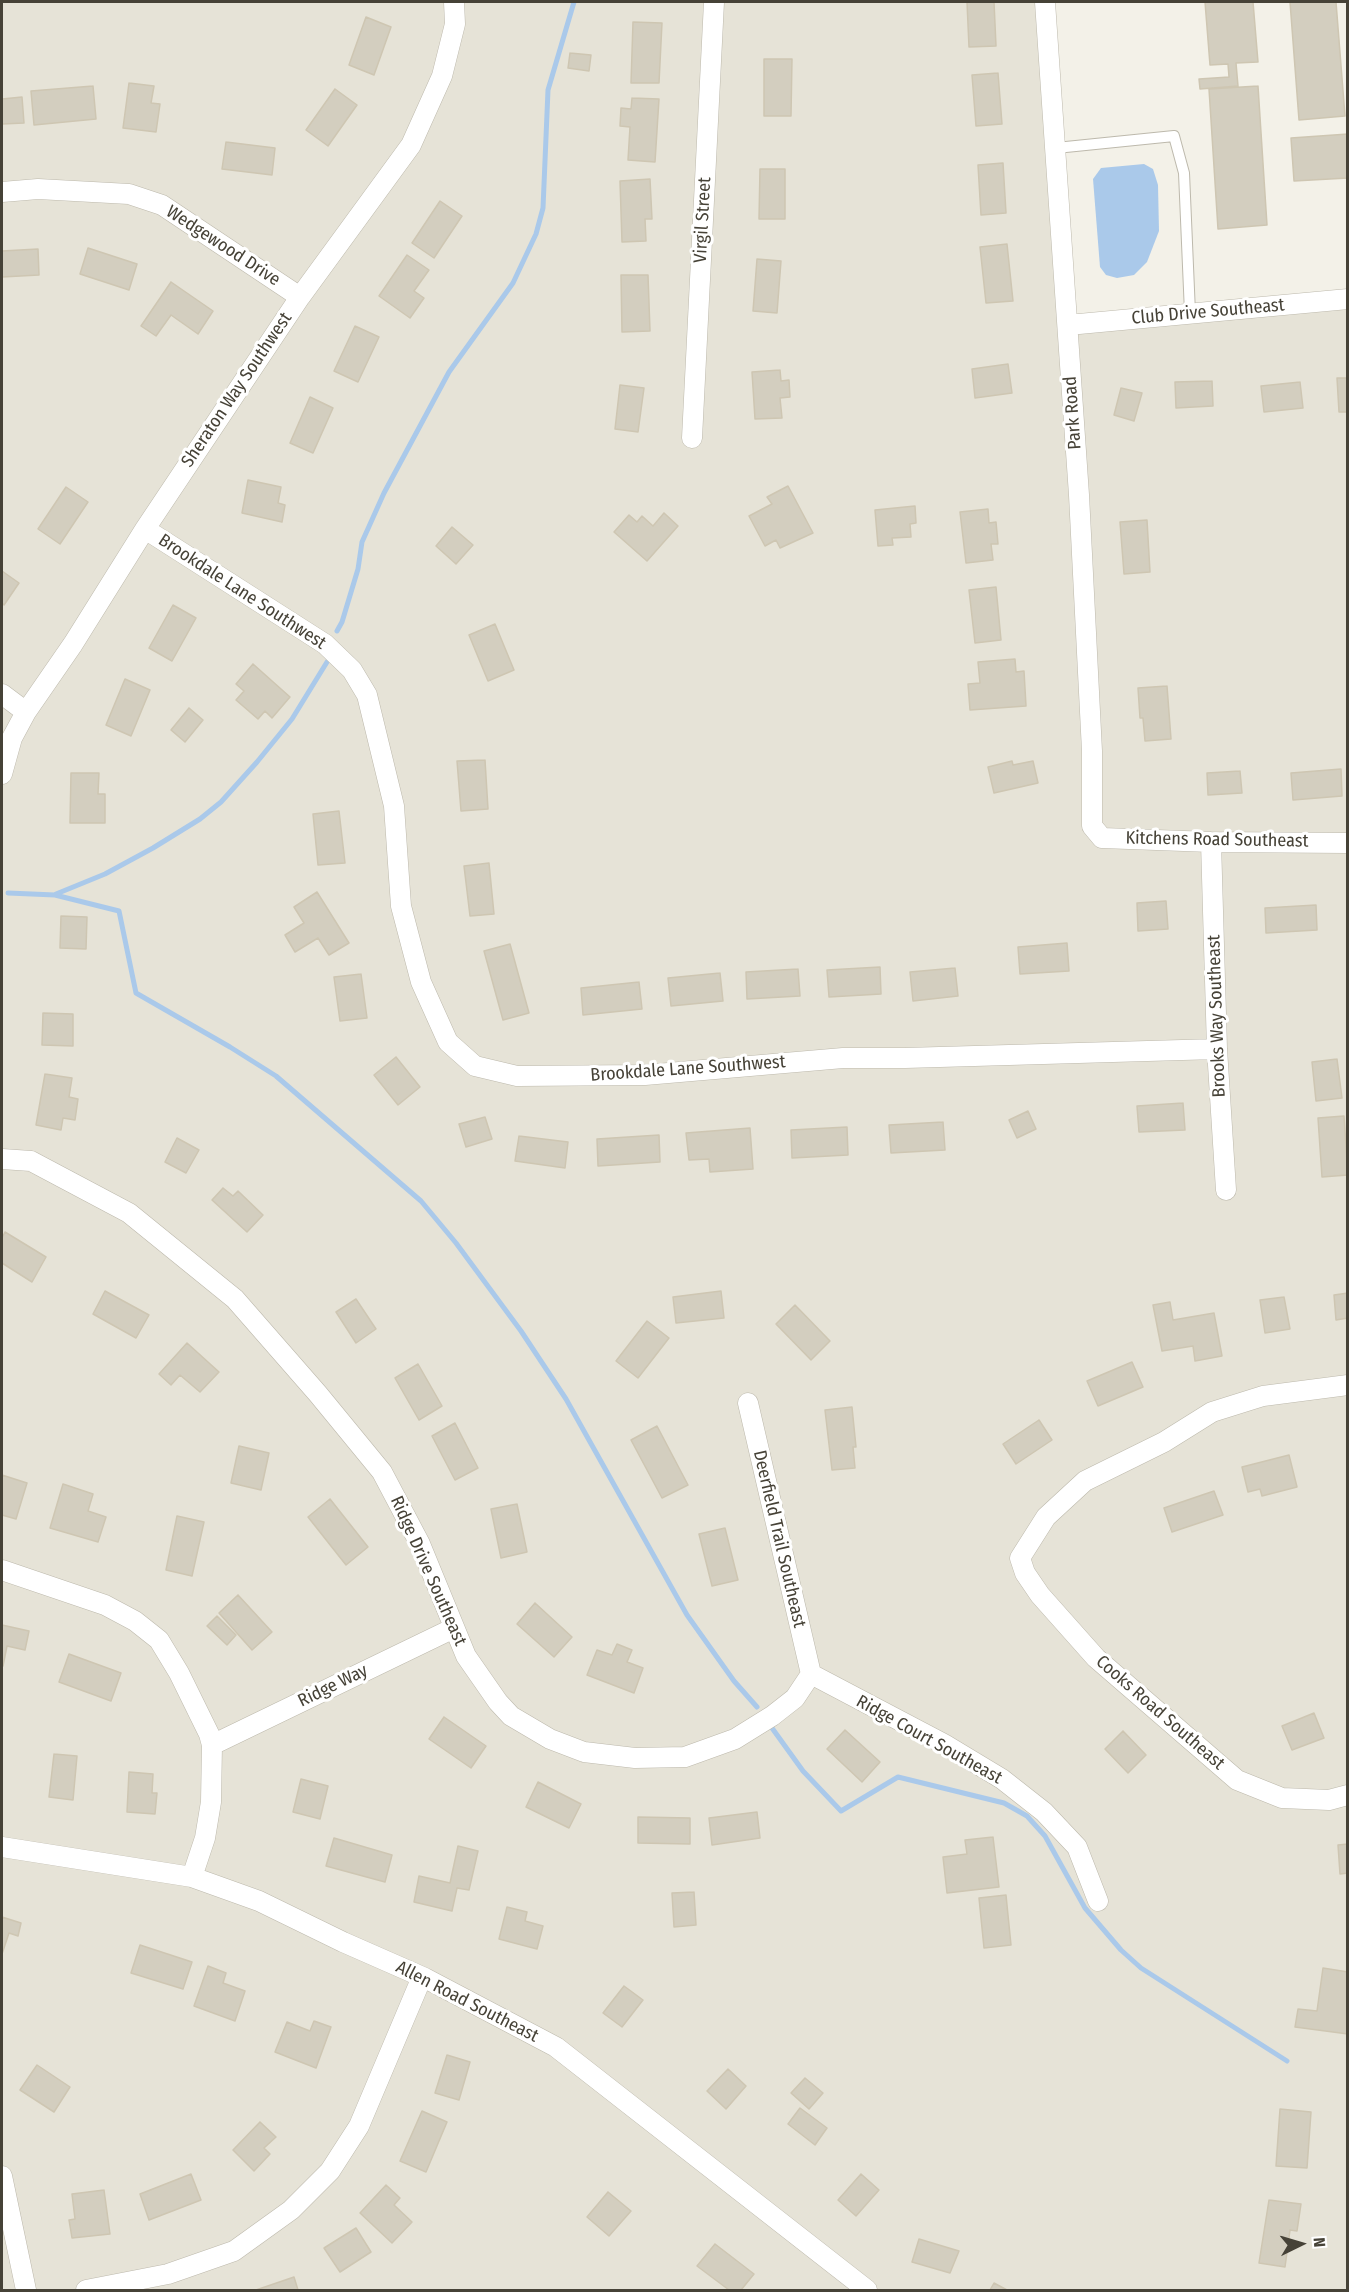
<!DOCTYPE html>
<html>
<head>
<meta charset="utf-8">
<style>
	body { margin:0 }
	#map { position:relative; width:1349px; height:2292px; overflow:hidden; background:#f3f1e8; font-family:"Fira Sans Condensed",sans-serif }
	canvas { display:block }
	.frame { position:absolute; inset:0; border:3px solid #464237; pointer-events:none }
	.north { position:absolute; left:1271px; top:2214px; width:60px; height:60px; -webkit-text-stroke:4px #fff; paint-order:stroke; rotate:85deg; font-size:16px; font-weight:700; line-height:24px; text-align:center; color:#464237 }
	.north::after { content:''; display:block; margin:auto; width:21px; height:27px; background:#464237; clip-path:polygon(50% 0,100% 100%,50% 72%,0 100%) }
</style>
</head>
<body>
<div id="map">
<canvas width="1349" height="2292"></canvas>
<div class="frame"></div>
<div class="north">N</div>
</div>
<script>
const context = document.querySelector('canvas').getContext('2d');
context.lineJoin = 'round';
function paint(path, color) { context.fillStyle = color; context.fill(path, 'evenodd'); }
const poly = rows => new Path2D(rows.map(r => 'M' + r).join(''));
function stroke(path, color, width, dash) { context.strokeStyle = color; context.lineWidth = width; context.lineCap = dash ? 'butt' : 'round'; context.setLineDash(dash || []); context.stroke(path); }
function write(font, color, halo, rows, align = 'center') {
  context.font = font + ' "Fira Sans Condensed",sans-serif'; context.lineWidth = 6; context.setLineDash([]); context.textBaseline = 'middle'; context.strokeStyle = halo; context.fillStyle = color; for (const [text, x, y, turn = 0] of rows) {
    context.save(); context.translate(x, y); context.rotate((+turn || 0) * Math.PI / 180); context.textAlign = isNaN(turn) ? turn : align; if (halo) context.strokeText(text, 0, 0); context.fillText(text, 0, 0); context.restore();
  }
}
paint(poly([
	[2,2,1036,2,1059,317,1347,294,1347,2290,2,2290]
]), '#e6e3d7');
paint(poly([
	[1144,164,1153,169,1158,185,1159,231,1147,262,1134,275,1117,278,1106,275,1100,267,1093,179,1101,168]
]), '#aac9ea');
stroke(poly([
	[337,631,342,622,358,569,362,542,384,493,449,372,513,283,536,234,543,208,548,90,574,2],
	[8,893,55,895,119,911,136,993,230,1047,276,1076,421,1201,456,1243,521,1331,566,1399,687,1615,734,1681,757,1707],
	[56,894,105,874,153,848,200,819,221,802,257,762,292,719,327,662],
	[772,1728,803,1771,841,1811,898,1777,1004,1803,1027,1816,1045,1836,1085,1908,1121,1950,1141,1968,1287,2061]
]), '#aac9ea', 5);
const building = poly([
	[967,2,994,2,996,46,969,47,967,2],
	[1205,2,1253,2,1258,62,1236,63,1238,86,1200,89,1199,79,1229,77,1228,64,1210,65,1205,2],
	[1290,2,1336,2,1345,116,1299,120,1290,2],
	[366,17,391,27,374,75,349,65,366,17],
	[633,22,662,23,659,83,631,83,633,22],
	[570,53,591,55,589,71,568,68,570,53],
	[764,59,792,59,791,116,764,116,764,59],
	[998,73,1002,124,976,126,972,75,998,73],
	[129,83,154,86,151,103,160,104,156,132,123,128,129,83],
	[93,86,96,119,34,125,31,91,93,86],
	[1258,86,1267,225,1218,229,1209,89,1258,86],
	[335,89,357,105,328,146,306,130,335,89],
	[22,97,24,123,2,124,2,99,22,97],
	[632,98,659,99,655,162,628,160,630,127,620,126,621,108,631,109,632,98],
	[1348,134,1348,178,1294,181,1291,138,1348,134],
	[226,142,275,148,272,175,222,169,226,142],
	[1003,163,1006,213,981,215,978,165,1003,163],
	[760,169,785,169,785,219,759,219,760,169],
	[650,179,652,219,645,219,646,241,622,242,620,181,650,179],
	[440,201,462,216,434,258,412,243,440,201],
	[1007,244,1013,301,986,303,980,247,1007,244],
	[88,248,137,264,129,290,80,274,88,248],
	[38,249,39,275,2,277,2,251,38,249],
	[407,255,429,270,414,291,424,298,410,318,379,296,407,255],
	[757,259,781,261,777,313,753,311,757,259],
	[621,275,648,275,650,331,622,332,621,275],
	[171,282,213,311,198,334,171,315,156,336,141,326,171,282],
	[355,326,379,337,358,382,334,371,355,326],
	[1008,364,1012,393,975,398,972,369,1008,364],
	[780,370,781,381,789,380,790,397,780,398,782,418,755,419,752,372,780,370],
	[1337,378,1348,378,1348,412,1339,412,1337,378],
	[1212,381,1213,406,1176,408,1175,382,1212,381],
	[1300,382,1303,408,1264,412,1261,386,1300,382],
	[620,385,644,388,638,432,615,429,620,385],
	[1121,388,1142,393,1134,421,1114,415,1121,388],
	[310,397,333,408,313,453,290,443,310,397],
	[248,480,281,487,278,503,285,505,282,522,242,513,248,480],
	[788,486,813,533,780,548,776,540,765,546,749,516,772,504,767,497,788,486],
	[66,487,88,502,60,544,38,529,66,487],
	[915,506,916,523,910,524,911,537,892,538,893,545,878,546,875,510,915,506],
	[988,509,989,523,996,522,998,544,991,544,993,560,966,563,960,512,988,509],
	[664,513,678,526,647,561,614,532,629,515,637,522,642,516,653,526,664,513],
	[1147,520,1150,572,1124,574,1120,522,1147,520],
	[452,527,473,545,456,564,436,546,452,527],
	[2,571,19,583,4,605,2,603,2,571],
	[996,587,1001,640,975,643,969,590,996,587],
	[173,605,196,618,172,661,149,648,173,605],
	[495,624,514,670,488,681,469,635,495,624],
	[1015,659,1016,672,1024,671,1026,706,970,710,968,684,980,683,978,662,1015,659],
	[253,664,290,697,272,718,265,711,258,719,236,700,244,691,236,684,253,664],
	[125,679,150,690,131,736,106,725,125,679],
	[1167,686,1171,739,1145,741,1143,718,1140,718,1138,688,1167,686],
	[189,708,203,720,185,742,171,730,189,708],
	[485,760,488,809,461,811,457,761,485,760],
	[1012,761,1013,765,1033,761,1038,783,994,793,988,767,1012,761],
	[1341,769,1342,796,1293,800,1291,773,1341,769],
	[1240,771,1242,793,1208,795,1207,773,1240,771],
	[71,773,99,773,98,794,105,794,105,823,70,823,71,773],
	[339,811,345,863,318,865,313,814,339,811],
	[489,863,494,914,470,916,464,866,489,863],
	[317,892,349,943,329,955,318,938,295,952,285,935,304,923,294,907,317,892],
	[1166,901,1168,929,1138,931,1137,903,1166,901],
	[1316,905,1317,930,1266,933,1265,908,1316,905],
	[61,916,87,917,86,949,60,948,61,916],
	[1067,943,1069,971,1020,974,1018,947,1067,943],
	[510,944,529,1013,503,1020,484,951,510,944],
	[880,967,881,994,829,997,827,970,880,967],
	[955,968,958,996,913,1001,910,972,955,968],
	[798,969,800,996,747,999,746,972,798,969],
	[720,973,723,1001,671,1006,668,978,720,973],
	[361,974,367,1018,340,1021,334,977,361,974],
	[639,982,642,1009,583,1015,581,988,639,982],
	[43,1013,73,1014,73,1046,42,1045,43,1013],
	[396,1057,420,1087,398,1105,374,1075,396,1057],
	[1337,1059,1342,1098,1316,1101,1312,1062,1337,1059],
	[45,1074,72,1078,69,1097,78,1099,75,1120,63,1118,61,1130,36,1125,45,1074],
	[1183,1103,1185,1130,1139,1132,1137,1106,1183,1103],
	[1028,1111,1036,1129,1017,1138,1009,1120,1028,1111],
	[1344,1116,1348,1175,1322,1177,1318,1118,1344,1116],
	[485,1117,492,1139,466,1147,459,1124,485,1117],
	[943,1122,945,1150,891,1153,889,1125,943,1122],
	[847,1127,848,1155,792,1158,791,1130,847,1127],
	[750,1128,753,1169,710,1172,709,1159,689,1160,686,1133,750,1128],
	[659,1135,660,1162,598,1166,597,1139,659,1135],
	[519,1136,568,1142,565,1168,515,1161,519,1136],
	[177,1138,199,1150,186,1173,165,1162,177,1138],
	[223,1188,233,1196,238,1191,263,1215,247,1232,212,1200,223,1188],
	[5,1232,46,1257,32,1282,2,1263,2,1238,5,1232],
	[105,1291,149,1315,136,1338,93,1314,105,1291],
	[721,1291,724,1318,676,1323,673,1297,721,1291],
	[1348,1293,1348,1318,1336,1320,1334,1295,1348,1293],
	[1284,1297,1290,1329,1265,1333,1260,1300,1284,1297],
	[356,1299,376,1329,356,1343,336,1312,356,1299],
	[1170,1302,1173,1320,1214,1313,1222,1356,1195,1361,1193,1346,1162,1351,1153,1305,1170,1302],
	[795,1305,830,1341,811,1360,776,1324,795,1305],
	[647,1321,669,1338,638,1378,616,1361,647,1321],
	[187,1343,219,1372,200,1392,180,1375,171,1385,159,1374,187,1343],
	[1132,1362,1143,1387,1098,1406,1087,1381,1132,1362],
	[418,1364,442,1406,419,1420,395,1378,418,1364],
	[852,1407,856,1447,853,1447,855,1468,832,1470,825,1410,852,1407],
	[1039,1420,1052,1440,1016,1464,1003,1444,1039,1420],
	[455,1423,478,1468,455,1480,432,1436,455,1423],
	[657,1426,688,1485,662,1498,631,1440,657,1426],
	[239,1446,269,1453,261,1490,231,1483,239,1446],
	[1289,1455,1297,1487,1262,1496,1260,1489,1248,1492,1242,1467,1289,1455],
	[2,1475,27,1483,16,1519,2,1515,2,1475],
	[63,1484,93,1494,88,1511,106,1517,98,1542,50,1528,63,1484],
	[1214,1491,1223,1515,1172,1532,1164,1508,1214,1491],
	[330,1499,368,1547,346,1565,308,1517,330,1499],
	[517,1504,527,1552,501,1558,491,1509,517,1504],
	[177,1516,204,1522,192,1576,166,1570,177,1516],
	[725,1528,738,1580,712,1586,699,1534,725,1528],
	[238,1595,272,1632,252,1650,219,1613,238,1595],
	[535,1603,572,1637,554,1657,517,1624,535,1603],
	[217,1616,236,1635,227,1645,207,1626,217,1616],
	[2,1625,29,1631,25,1650,7,1646,3,1666,2,1666,2,1625],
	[617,1644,632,1650,627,1662,643,1668,634,1693,587,1675,597,1650,612,1655,617,1644],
	[69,1654,121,1673,111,1701,59,1682,69,1654],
	[1314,1713,1324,1738,1292,1750,1282,1726,1314,1713],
	[444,1717,486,1746,471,1768,429,1739,444,1717],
	[845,1730,880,1762,862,1782,827,1749,845,1730],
	[1123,1731,1146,1755,1128,1773,1105,1749,1123,1731],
	[54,1754,77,1756,73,1800,49,1797,54,1754],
	[129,1772,153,1774,152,1793,157,1793,155,1814,127,1812,129,1772],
	[301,1779,328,1786,320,1819,293,1812,301,1779],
	[538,1782,581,1804,569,1828,526,1807,538,1782],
	[757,1812,760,1838,712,1845,709,1818,757,1812],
	[638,1817,690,1818,690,1844,638,1843,638,1817],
	[993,1837,999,1887,947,1893,943,1857,967,1854,965,1840,993,1837],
	[334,1838,392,1855,385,1882,326,1866,334,1838],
	[1348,1844,1348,1873,1340,1874,1338,1845,1348,1844],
	[458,1846,478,1851,469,1890,457,1888,452,1911,414,1902,419,1876,450,1883,458,1846],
	[694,1892,696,1925,674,1927,672,1893,694,1892],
	[1006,1895,1011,1945,984,1948,979,1898,1006,1895],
	[507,1907,527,1912,525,1921,543,1926,537,1949,499,1939,507,1907],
	[2,1917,21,1923,18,1936,9,1933,2,1954,2,1917],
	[140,1945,192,1962,183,1989,131,1973,140,1945],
	[208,1966,226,1973,223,1983,245,1991,235,2021,194,2006,208,1966],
	[1323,1968,1348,1972,1348,2034,1295,2027,1298,2009,1317,2011,1323,1968],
	[624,1986,643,2000,622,2027,603,2013,624,1986],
	[314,2021,331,2027,316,2068,275,2052,287,2022,310,2031,314,2021],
	[447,2055,470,2062,459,2100,435,2093,447,2055],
	[37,2065,70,2087,54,2112,20,2090,37,2065],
	[728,2069,746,2086,726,2109,707,2091,728,2069],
	[805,2078,823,2093,809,2109,791,2093,805,2078],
	[800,2108,827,2128,815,2145,788,2124,800,2108],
	[1280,2109,1311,2112,1307,2168,1276,2166,1280,2109],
	[422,2111,447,2122,426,2172,400,2161,422,2111],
	[260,2122,276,2137,264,2148,270,2154,254,2171,233,2150,260,2122],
	[191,2174,201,2200,149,2220,140,2194,191,2174],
	[861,2174,879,2190,856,2216,838,2200,861,2174],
	[386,2185,400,2198,394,2205,412,2222,392,2243,360,2213,386,2185],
	[104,2190,110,2234,72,2238,69,2220,75,2219,72,2194,104,2190],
	[608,2192,631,2211,609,2236,587,2217,608,2192],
	[1269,2200,1301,2204,1297,2231,1290,2230,1285,2267,1259,2263,1269,2200],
	[356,2228,371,2252,340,2272,324,2248,356,2228],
	[919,2239,959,2251,950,2273,912,2262,919,2239],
	[715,2244,754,2274,741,2290,729,2290,697,2266,715,2244],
	[294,2277,298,2290,256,2290,294,2277],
	[994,2283,1007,2290,990,2290,994,2283]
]);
paint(building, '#d3cebf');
stroke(building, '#cec6b2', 1.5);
const lane = poly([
	[1056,148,1174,136,1184,173,1190,313]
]);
const street = poly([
	[1045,2,1079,495,1092,751,1092,826,1102,838,1211,842,1348,843],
	[2,192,38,189,129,194,162,205,300,297],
	[1068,325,1348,299],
	[692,438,714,2],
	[145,529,325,644,352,670,367,695,394,806,401,906,421,982,448,1042,475,1066,517,1076,645,1075,843,1058,905,1058,1217,1049],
	[2,694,26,712],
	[2,774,12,738,26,712,73,644,145,529,300,297,411,145,442,76,455,24,454,2],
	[1211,842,1217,1049,1226,1190],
	[2,1159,31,1161,129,1213,235,1299,318,1394,382,1472,420,1544,466,1656,498,1702,511,1716,550,1739,584,1752,635,1758,685,1757,735,1739,772,1716,795,1698,811,1674],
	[1348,1385,1263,1396,1212,1412,1164,1442,1085,1481,1046,1517,1020,1558,1025,1573,1040,1595,1096,1658,1237,1780,1282,1798,1329,1800,1348,1795],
	[748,1403,811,1674],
	[2,1570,105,1605,135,1621,159,1640,179,1673,209,1734,212,1745,211,1802,205,1838,192,1877],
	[811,1674,944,1744,1002,1779,1044,1812,1077,1847,1098,1901],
	[212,1745,454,1628],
	[2,1847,192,1877,259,1901,343,1942,425,1978,556,2047,867,2290],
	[2,2176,26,2290],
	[86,2290,168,2274,234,2251,291,2210,330,2171,359,2126,422,1977]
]);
stroke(lane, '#bdb9ac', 12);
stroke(street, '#bdb9ac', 21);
stroke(lane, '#fff', 10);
stroke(street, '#fff', 20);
write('18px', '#464237', '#fff', [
	["Virgil Street",703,220,-87],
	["Wedgewood Drive",223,246,33],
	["Club Drive Southeast",1208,312,-5],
	["Sheraton Way Southwest",237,390,-56],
	["Park Road",1073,413,-94],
	["Brookdale Lane Southwest",242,592,33],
	["Kitchens Road Southeast",1217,840,1],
	["Brooks Way Southeast",1217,1016,-92],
	["Brookdale Lane Southwest",688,1069,-4],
	["Deerfield Trail Southeast",779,1539,77],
	["Ridge Drive Southeast",428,1571,66],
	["Ridge Way",333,1686,-26],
	["Cooks Road Southeast",1160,1713,41],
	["Ridge Court Southeast",929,1740,29],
	["Allen Road Southeast",467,2002,27]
]);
</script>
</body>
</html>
